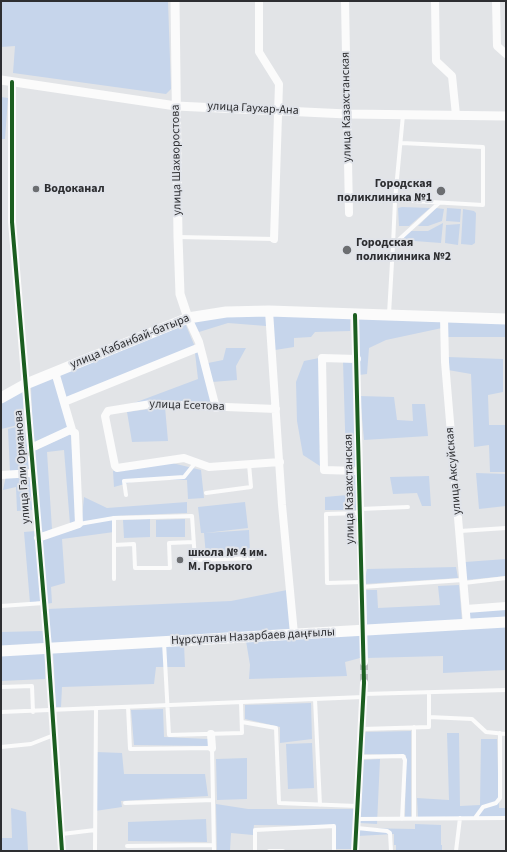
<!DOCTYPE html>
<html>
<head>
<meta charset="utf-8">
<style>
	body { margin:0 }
	#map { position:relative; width:507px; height:852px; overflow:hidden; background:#e2e4e7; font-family:"Source Sans 3",sans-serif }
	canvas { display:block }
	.frame { position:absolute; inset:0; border:2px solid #2d2e31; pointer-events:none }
</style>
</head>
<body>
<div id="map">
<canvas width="507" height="852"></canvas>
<div class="frame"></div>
</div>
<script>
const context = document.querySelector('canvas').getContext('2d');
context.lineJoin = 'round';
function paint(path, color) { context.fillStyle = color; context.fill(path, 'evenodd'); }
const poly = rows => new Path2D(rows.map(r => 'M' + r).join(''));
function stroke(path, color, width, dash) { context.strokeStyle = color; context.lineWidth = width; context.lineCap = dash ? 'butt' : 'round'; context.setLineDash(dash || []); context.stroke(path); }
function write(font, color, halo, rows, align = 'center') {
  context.font = font + ' "Source Sans 3",sans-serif'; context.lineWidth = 4; context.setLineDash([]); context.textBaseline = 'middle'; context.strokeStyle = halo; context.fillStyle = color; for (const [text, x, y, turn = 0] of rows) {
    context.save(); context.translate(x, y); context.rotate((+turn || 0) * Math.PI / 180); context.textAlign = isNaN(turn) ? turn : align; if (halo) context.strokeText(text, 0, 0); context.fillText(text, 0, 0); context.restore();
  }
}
paint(poly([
	[1,1,168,1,171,89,166,94,13,73,15,46,1,47],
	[1,97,8,98,5,139,1,139],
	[402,207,430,208,409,226,399,226,398,208],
	[436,208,444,209,442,221,428,226,418,226],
	[447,208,461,209,460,222,446,221],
	[463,209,474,211,476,213,475,243,472,245,461,244],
	[443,223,441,243,401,240,410,231,428,231],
	[460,224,458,245,445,243,446,225],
	[267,313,266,326,228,323,199,332,191,319],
	[272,315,350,318,350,331,315,332,311,337,294,338,294,347,275,350],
	[358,317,442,322,442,328,386,340,369,348,367,374,359,375],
	[446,318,506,319,506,337,447,337],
	[185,323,195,347,60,401,69,427,33,444,31,387],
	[226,348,246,348,236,366,237,380,212,382,208,363,223,360],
	[199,352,214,406,126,406,198,379,195,353],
	[448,357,503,359,503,392,488,395,489,425,506,425,506,472,490,472,489,445,474,447,471,374,448,370],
	[319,358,320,466,303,455,297,421,296,382,304,361],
	[343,361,353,363,357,510,325,510,325,497,347,495],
	[24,388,23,424,1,429,1,402],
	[360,396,394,397,397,420,413,421,412,404,425,404,428,436,364,440],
	[165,407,168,441,132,442,127,412],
	[24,425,31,472,10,472,8,429],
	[71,434,76,521,70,524,64,450,47,452,52,529,40,535,33,451],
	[172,463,201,470,204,498,188,499,187,480,139,480,114,487,113,471],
	[476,473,506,474,506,506,479,509],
	[32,475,33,510,17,511,16,487,3,490,6,476],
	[429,476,431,506,422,506,417,493,393,494,390,477],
	[84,497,107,508,187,502,187,513,112,516,114,532,62,539,65,583,51,587,52,603,46,604,41,540,81,527],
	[245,502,248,528,205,533,249,530,250,553,206,556,204,533,201,533,198,507],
	[150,519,150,537,124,538,123,520],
	[185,519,185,537,156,537,156,520],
	[35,531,41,601,30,603,24,532],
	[506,559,506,576,466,580,465,562],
	[456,567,458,578,364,584,367,569],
	[459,585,462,621,367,627,365,590,377,590,378,608,440,605,438,586],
	[287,590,291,632,50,646,47,609,231,601],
	[506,608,506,621,470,623,469,610],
	[506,626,506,670,443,673,443,656,366,658,367,633],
	[43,631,46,646,1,650,1,632],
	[361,635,360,658,345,662,347,676,249,679,250,665,246,641],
	[184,644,185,667,156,667,154,684,62,687,61,707,56,707,53,652],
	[46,652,45,679,1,681,1,655],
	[311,703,312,739,280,743,280,727,245,719,245,705],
	[163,709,164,737,208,739,208,746,134,745,131,710],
	[411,731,411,817,405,817,406,755,363,754,365,732],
	[447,733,459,733,460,806,480,805,481,739,497,739,499,808,506,808,506,817,418,818,417,798,449,800],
	[312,743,314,788,288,789,286,744],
	[96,752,122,753,124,774,205,774,208,796,121,801,122,807,95,811],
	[247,758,247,799,217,800,216,759],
	[380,759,377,824,360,823,363,760],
	[216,804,248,809,355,809,352,849,334,849,333,826,254,825,253,835,231,833,230,851,217,851],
	[11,808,26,812,28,851,1,851,1,838,12,838],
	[206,819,207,842,128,841,128,822],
	[415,824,441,825,441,845,442,845,442,851,396,851,396,845,394,845,394,834,358,836,356,828,415,829]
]), '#c6d5eb');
stroke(poly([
	[364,662,364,683]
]), '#bec0c3', 8, [8, 4]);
stroke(poly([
	[402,143,483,147,483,205,395,200,403,115],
	[178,237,274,239],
	[393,245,395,200],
	[389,314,393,245,439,203],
	[206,493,251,487,249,464],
	[126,495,124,481,184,477,196,462],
	[360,509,408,507],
	[360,513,326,514,327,583,362,582],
	[79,524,114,518],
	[460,531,506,528],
	[114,545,134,544,135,568,170,568,169,543,194,542],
	[114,579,114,518,192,516,195,560,253,558],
	[464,583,506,578],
	[362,587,463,580],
	[1,606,44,603],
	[164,642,169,735,242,733,241,702],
	[1,687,32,686,33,712],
	[364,694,506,690],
	[315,699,320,805],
	[128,707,130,749,212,748,214,851],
	[1,712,363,697],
	[429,717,472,719,486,732,506,734],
	[242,722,276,728,279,803,357,806],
	[414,727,414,818],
	[362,729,429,727,429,693],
	[1,747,31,744,54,735],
	[360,757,403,756,405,760,402,819],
	[125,803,213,800],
	[475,818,483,807,496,803,500,798,500,733],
	[357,819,506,818],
	[357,828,387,831,390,833,391,851],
	[62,834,95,830],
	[127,846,214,845],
	[95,851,96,708],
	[255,851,255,830,334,826,334,851],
	[269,851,283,851],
	[456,851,460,818]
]), '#fbfbfb', 4);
stroke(poly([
	[259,1,259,52,279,84,274,239],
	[345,1,349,213],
	[435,1,436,61,452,76,456,115],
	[496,1,497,46,506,54],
	[12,82,12,222,48,648,62,851],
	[269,311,282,505,294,634],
	[355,315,364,662],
	[444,317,445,362,467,625],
	[188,318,199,342,216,408],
	[357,359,322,358,324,470,359,471],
	[55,372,72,430],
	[64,402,200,347],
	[276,409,151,404,108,411,105,416,115,466,117,468,184,458,209,467,280,462],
	[31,448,70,430,75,433,79,524,38,538],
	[1,475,33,473],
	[466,609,506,606],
	[211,734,212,748],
	[355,851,364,683]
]), '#fbfbfb', 8);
stroke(poly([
	[175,1,178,237,180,294,188,318],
	[1,80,176,106,347,114,506,116]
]), '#fbfbfb', 9);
stroke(poly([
	[1,398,26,384,188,318,226,312,269,311,506,319],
	[1,651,506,622]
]), '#fbfbfb', 11);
stroke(poly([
	[12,82,12,222,48,648,62,851],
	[355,851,364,683,355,315]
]), '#1b5e20', 4);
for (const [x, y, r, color] of [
	[36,189,4,"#6c6e71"],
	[441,191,5,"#6c6e71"],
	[347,250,5,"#6c6e71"],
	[180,560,4,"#6c6e71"]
]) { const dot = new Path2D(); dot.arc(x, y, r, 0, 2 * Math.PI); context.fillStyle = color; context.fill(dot); stroke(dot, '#e0e3e9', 1.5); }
write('12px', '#2d2e31', '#e0e3e9', [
	["улица Казахстанская",347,107,-91],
	["улица Гаухар-Ана",253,109,3],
	["улица Шахворостова",177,160,-91],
	["улица Кабанбай-батыра",130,342,-22],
	["улица Есетова",187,406,2],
	["улица Гали Орманова",23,467,-94],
	["улица Аксуйская",454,471,-95],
	["улица Казахстанская",350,489,-91],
	["Нұрсұлтан Назарбаев даңғылы",253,637,-3]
]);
write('bold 12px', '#2d2e31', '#e0e3e9', [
	["Городская",432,184,"right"],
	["поликлиника №1",432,198,"right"],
	["Водоканал",44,189],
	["Городская",356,243],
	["поликлиника №2",356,257],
	["школа № 4 им.",188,553],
	["М. Горького",188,567]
], 'left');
</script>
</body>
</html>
